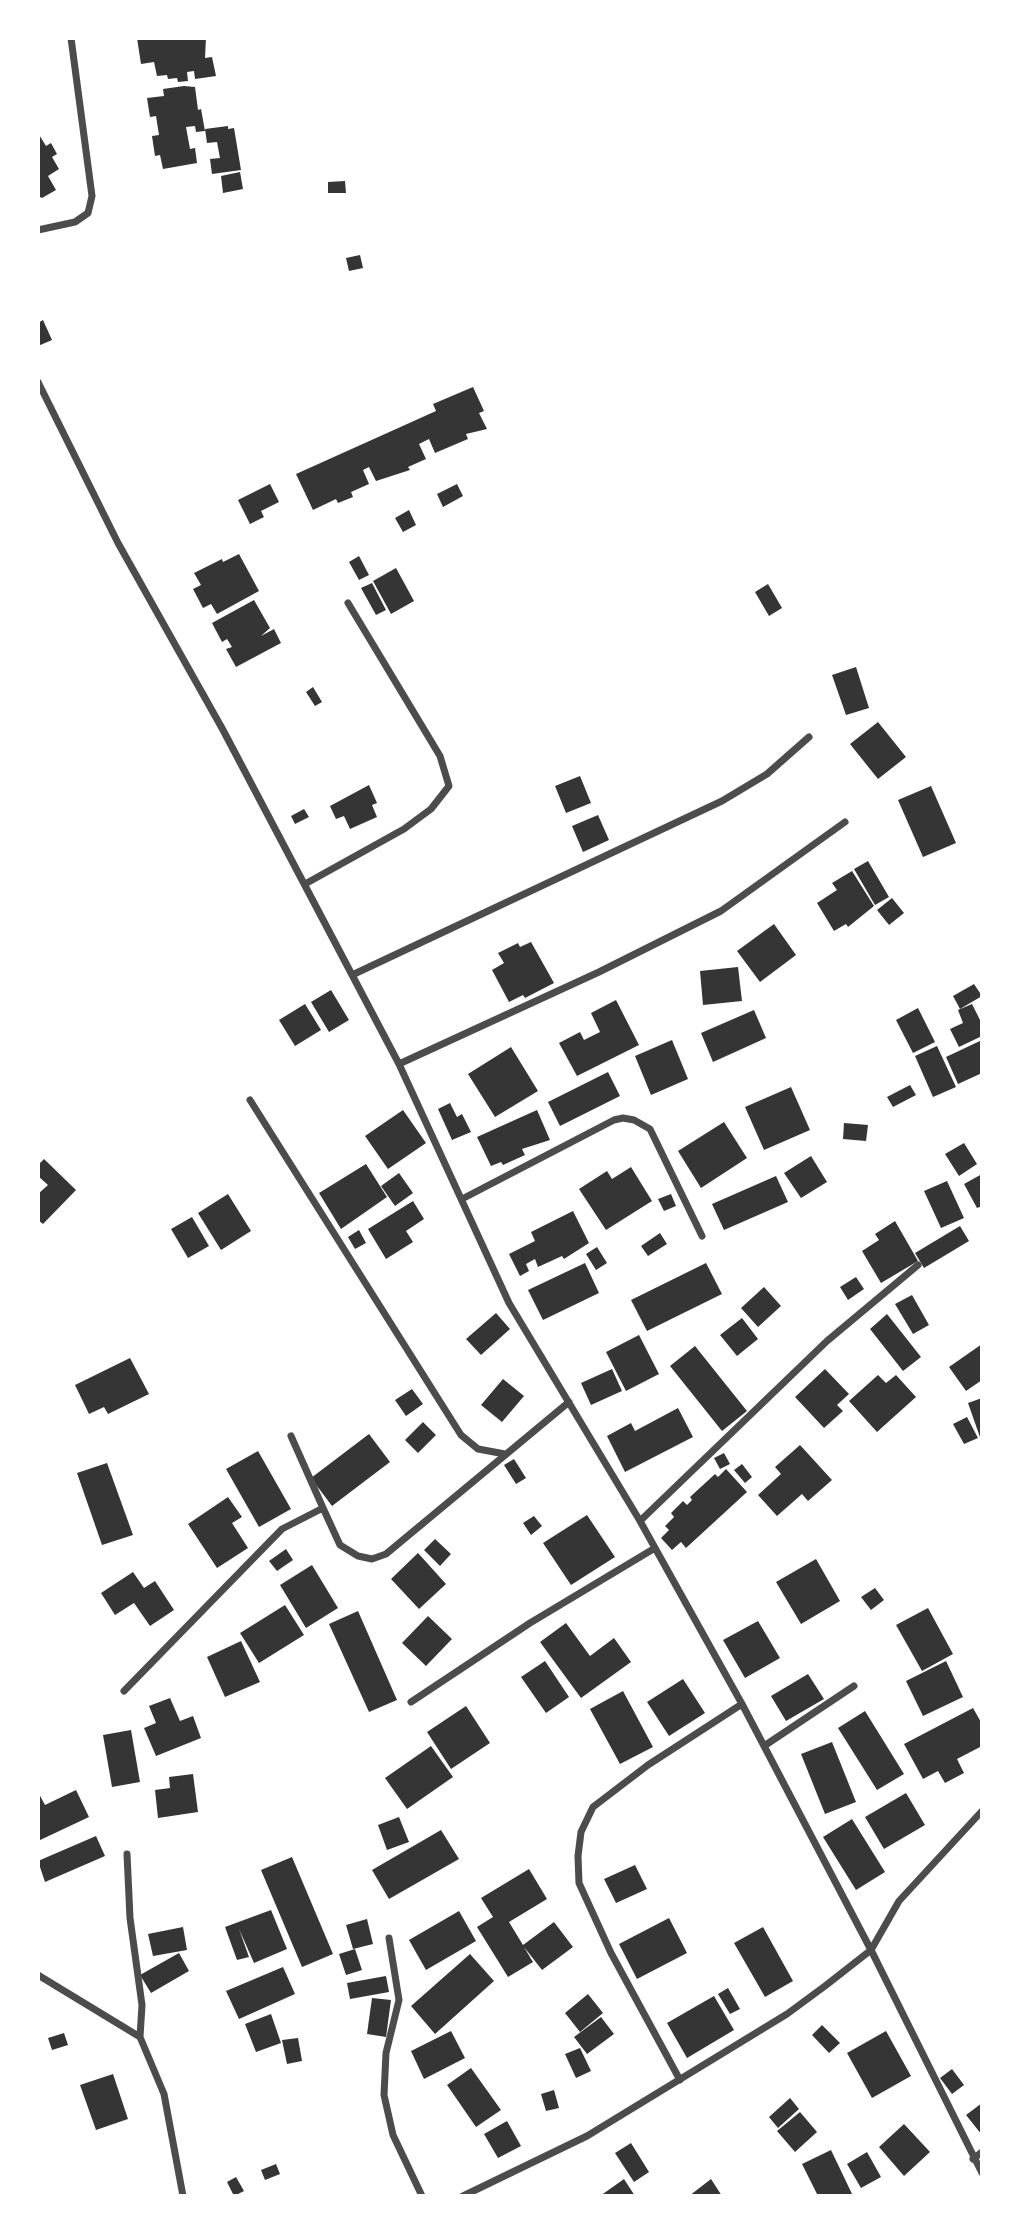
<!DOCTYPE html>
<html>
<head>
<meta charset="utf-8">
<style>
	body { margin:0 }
	#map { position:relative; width:1020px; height:2234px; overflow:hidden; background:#fff; font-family:"Fira Sans",sans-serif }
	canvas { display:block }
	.frame { position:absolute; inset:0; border:40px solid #fff; pointer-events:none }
</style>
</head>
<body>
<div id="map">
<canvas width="1020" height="2234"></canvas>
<div class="frame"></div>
</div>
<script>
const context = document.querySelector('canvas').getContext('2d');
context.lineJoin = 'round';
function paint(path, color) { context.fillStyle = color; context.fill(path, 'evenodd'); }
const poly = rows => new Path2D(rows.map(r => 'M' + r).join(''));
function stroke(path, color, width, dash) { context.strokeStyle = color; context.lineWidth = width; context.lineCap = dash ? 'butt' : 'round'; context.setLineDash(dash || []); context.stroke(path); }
paint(poly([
	[137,38,206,38,205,58,212,57,216,76,195,79,194,71,187,72,188,81,178,82,177,78,168,79,167,75,157,76,154,62,141,64],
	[184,86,195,87,198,110,201,109,205,131,196,132,195,126,186,127,190,149,195,148,197,163,163,169,160,155,155,156,152,136,159,135,156,116,150,117,147,98,164,96,163,89],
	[228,126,228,129,234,128,241,170,212,174,210,159,220,158,217,142,207,143,205,129],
	[38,133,46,146,51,143,57,154,52,157,59,169,48,176,56,190,42,198,38,196],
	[240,172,243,189,223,193,221,176],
	[345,181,346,193,328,193,328,182],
	[360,255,363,268,349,271,346,258],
	[43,320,52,340,38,346,38,323],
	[473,387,484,411,479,413,487,429,466,434,468,439,435,453,429,439,419,444,426,459,408,467,410,470,376,481,369,467,363,470,369,484,351,492,353,497,338,503,336,499,313,510,296,474,436,411,433,404],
	[270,484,279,502,261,511,264,517,250,524,238,500],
	[457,484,463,496,443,507,437,494],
	[409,510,416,525,403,532,395,518],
	[239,554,259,591,217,614,211,604,203,608,193,589,201,585,194,573,222,559,223,562],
	[359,556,369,575,359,580,349,562],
	[396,568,414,601,391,614,373,581],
	[372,583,386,610,376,615,361,588],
	[768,584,782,608,769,616,755,592],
	[254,600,270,628,261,636,274,629,281,643,236,667,226,649,232,647,227,639,222,642,212,623],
	[856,667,869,708,846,715,832,675],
	[313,687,322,702,315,706,306,692],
	[878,722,906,757,878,779,850,744],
	[580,776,591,803,566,813,555,786],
	[369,785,377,803,372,805,377,817,350,829,344,816,336,819,330,806],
	[931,786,956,843,923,857,898,800],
	[304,809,309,817,295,824,291,816],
	[598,815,609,840,583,852,572,826],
	[868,861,889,897,875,905,854,869],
	[852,871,874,906,848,927,846,924,834,931,817,903,837,890,832,883],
	[892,898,904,913,889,925,877,910],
	[774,924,796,955,760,982,737,951],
	[531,942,554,983,525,998,523,995,509,1002,492,970,504,963,498,953,518,943,520,947],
	[738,967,742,1001,703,1005,700,971],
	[974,984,982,996,960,1009,953,996],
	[331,990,349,1020,329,1032,311,1002],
	[616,1000,639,1045,577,1076,559,1043,580,1032,584,1040,600,1032,591,1013],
	[305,1004,321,1030,295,1046,279,1020],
	[972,1004,982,1024,982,1036,959,1047,950,1029,963,1023,958,1010],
	[918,1008,935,1042,913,1053,896,1020],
	[754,1010,766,1038,713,1062,701,1033],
	[672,1040,688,1079,651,1095,635,1056],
	[982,1040,982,1073,958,1084,946,1057],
	[937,1046,956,1087,933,1097,915,1056],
	[511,1047,538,1091,495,1117,468,1074],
	[608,1072,620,1096,560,1126,548,1102],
	[910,1085,916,1095,893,1107,887,1097],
	[791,1087,810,1130,764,1150,745,1107],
	[450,1103,457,1117,462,1114,471,1132,452,1140,438,1109],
	[403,1110,426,1143,388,1169,365,1136],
	[537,1110,550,1140,522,1149,525,1155,503,1165,501,1162,491,1166,477,1137],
	[724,1122,747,1158,701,1188,678,1151],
	[844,1123,868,1125,866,1141,843,1139],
	[964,1143,977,1164,959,1176,945,1154],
	[811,1156,827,1182,801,1198,784,1173],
	[44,1159,76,1190,43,1224,38,1220,38,1194,48,1185,38,1176,38,1165],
	[366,1164,387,1197,341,1229,319,1193],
	[631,1167,652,1201,606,1230,579,1189,607,1171,612,1179],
	[399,1173,413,1193,395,1206,381,1186],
	[982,1174,982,1206,977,1208,964,1184],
	[776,1176,788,1202,724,1230,712,1204],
	[947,1181,964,1218,941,1228,924,1191],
	[228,1194,251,1231,221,1250,198,1213],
	[671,1194,676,1206,664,1211,658,1199],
	[413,1201,424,1219,406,1231,413,1242,386,1259,368,1229],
	[573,1211,589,1243,564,1259,562,1256,538,1267,535,1259,526,1264,529,1271,520,1276,509,1254,535,1241,531,1232],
	[192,1217,209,1246,188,1258,171,1229],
	[895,1221,918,1261,881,1283,862,1251,879,1240,875,1234],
	[960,1226,969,1241,924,1268,915,1253],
	[359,1230,366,1243,355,1249,348,1237],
	[660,1233,667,1244,648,1256,641,1246],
	[597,1247,607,1263,596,1270,586,1254],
	[585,1263,599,1293,543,1320,528,1290],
	[706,1263,722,1294,647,1331,631,1300],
	[856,1277,864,1289,848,1300,840,1287],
	[764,1287,781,1306,758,1327,741,1308],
	[912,1295,929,1325,913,1334,895,1304],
	[496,1313,510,1329,481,1355,466,1339],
	[887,1314,921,1357,903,1371,870,1329],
	[742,1318,758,1339,737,1356,720,1335],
	[639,1335,659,1374,626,1391,606,1352],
	[982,1344,982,1380,966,1391,949,1367],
	[695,1346,747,1411,722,1431,670,1366],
	[130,1358,149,1394,108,1414,104,1407,89,1414,75,1385],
	[612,1369,622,1391,591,1405,581,1383],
	[825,1369,849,1394,837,1405,843,1411,824,1428,795,1397],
	[878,1375,886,1383,896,1375,916,1397,877,1432,849,1401],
	[503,1379,524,1396,502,1422,481,1405],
	[412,1389,423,1404,406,1416,395,1400],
	[982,1398,982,1440,981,1440,968,1403],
	[678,1408,693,1437,625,1472,607,1436,631,1423,635,1431],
	[967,1417,978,1438,964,1444,953,1424],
	[423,1422,436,1435,418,1453,405,1440],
	[369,1434,390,1462,332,1506,311,1478],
	[800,1445,832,1480,808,1501,802,1494,777,1516,758,1495,781,1474,775,1467],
	[258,1451,291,1509,259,1527,226,1469],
	[724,1453,730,1464,720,1469,714,1458],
	[514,1459,526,1478,516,1484,504,1465],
	[107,1463,133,1535,102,1545,77,1473],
	[742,1464,752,1477,745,1483,734,1470],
	[726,1469,747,1492,686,1548,681,1542,672,1550,661,1538,669,1530,665,1526,674,1517,671,1513,683,1501,687,1505,692,1500,690,1497,715,1474,718,1477],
	[228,1497,242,1517,232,1523,248,1548,217,1568,188,1524],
	[587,1515,615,1557,571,1585,543,1543],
	[534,1516,542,1526,531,1535,523,1523],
	[435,1539,451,1554,440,1566,424,1550],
	[286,1549,293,1560,277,1571,269,1561],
	[418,1553,446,1584,419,1609,391,1579],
	[816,1559,840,1601,801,1624,776,1582],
	[312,1565,338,1608,306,1628,280,1585],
	[133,1572,144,1588,155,1581,174,1610,150,1626,134,1603,115,1615,101,1593],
	[875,1588,884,1600,871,1610,861,1597],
	[285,1605,304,1635,259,1663,240,1633],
	[928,1608,953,1654,922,1671,896,1625],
	[358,1611,397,1700,369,1712,329,1624],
	[428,1616,452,1639,426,1666,402,1643],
	[758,1621,780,1658,745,1678,723,1640],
	[566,1623,590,1656,614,1638,631,1662,581,1698,540,1642],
	[241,1641,260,1682,225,1697,207,1657],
	[545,1661,569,1697,546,1713,521,1677],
	[946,1661,963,1697,923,1716,906,1681],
	[808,1674,824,1699,786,1721,771,1696],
	[683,1679,705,1713,669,1736,647,1702],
	[623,1691,653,1747,620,1764,590,1709],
	[170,1698,180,1721,193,1716,201,1738,156,1756,144,1728,156,1723,149,1706],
	[466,1706,490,1743,451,1769,427,1732],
	[973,1708,982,1724,982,1746,957,1759,964,1773,945,1783,938,1771,923,1779,904,1744],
	[865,1711,904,1774,877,1790,838,1728],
	[131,1730,140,1782,112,1787,103,1735],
	[832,1742,856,1802,825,1814,801,1754],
	[431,1746,453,1777,407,1809,385,1778],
	[193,1774,198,1812,158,1818,155,1790,170,1788,169,1777],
	[76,1790,89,1817,38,1841,38,1792,45,1805],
	[906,1793,925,1825,884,1849,865,1817],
	[399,1817,409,1842,387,1850,378,1825],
	[852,1819,885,1872,856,1890,823,1837],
	[441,1830,459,1859,389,1899,372,1870],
	[96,1836,105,1856,45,1882,38,1861],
	[292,1857,333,1954,302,1967,261,1870],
	[635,1865,647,1889,616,1903,604,1879],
	[529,1869,547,1899,509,1922,523,1945,554,1922,573,1947,542,1970,524,1947,533,1962,508,1977,477,1927,493,1917,481,1898],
	[271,1910,287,1949,254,1963,239,1929,249,1957,237,1960,225,1927],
	[459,1911,476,1941,426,1970,409,1940],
	[669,1918,687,1953,637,1979,619,1944],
	[367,1919,373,1944,353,1949,346,1925],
	[183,1927,187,1950,153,1956,148,1934],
	[763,1927,793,1981,765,1997,734,1943],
	[355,1949,362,1970,346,1975,339,1954],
	[179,1953,189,1971,151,1993,140,1975],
	[470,1954,494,1981,435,2034,411,2006],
	[283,1967,295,1994,239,2019,226,1991],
	[386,1976,389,1992,350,1999,347,1983],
	[728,1988,740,2009,730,2014,718,1994],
	[588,1994,603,2013,580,2032,565,2013],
	[714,1996,734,2030,687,2058,667,2023],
	[372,1998,391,2000,386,2037,367,2034],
	[271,2014,281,2043,256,2052,245,2024],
	[601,2017,614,2034,587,2054,574,2037],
	[822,2025,840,2043,829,2053,812,2035],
	[451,2031,465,2058,424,2079,411,2051],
	[886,2031,911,2076,872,2098,847,2053],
	[64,2033,68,2045,52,2050,48,2038],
	[298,2038,302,2061,287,2064,282,2040],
	[580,2048,591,2071,576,2078,565,2054],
	[471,2068,501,2110,476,2127,447,2085],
	[952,2069,964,2085,952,2094,940,2078],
	[113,2074,128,2119,96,2130,80,2085],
	[554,2090,559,2108,546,2111,541,2094],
	[790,2098,799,2109,778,2128,769,2117],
	[982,2103,982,2135,966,2115],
	[800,2112,817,2132,795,2152,777,2131],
	[507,2121,521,2146,498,2158,484,2134],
	[904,2124,930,2152,904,2176,879,2147],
	[631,2143,649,2172,634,2182,615,2153],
	[831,2150,853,2196,818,2196,802,2164],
	[867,2152,881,2177,861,2188,847,2164],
	[276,2164,280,2174,265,2180,261,2170],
	[236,2177,244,2191,234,2196,227,2182],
	[624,2179,635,2196,600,2196],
	[711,2179,722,2196,689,2196]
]), '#353535');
stroke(poly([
	[38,230,75,222,88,213,92,196,71,38],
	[38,382,118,543,223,730,399,1064,509,1303,640,1521,742,1704,871,1950,982,2173],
	[305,884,404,829,431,809,449,786,440,756,348,603],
	[352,975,722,801,767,774,809,737],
	[399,1064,599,972,721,911,845,822],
	[250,1100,461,1435,478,1449,505,1454],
	[462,1199,614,1120,623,1118,634,1120,650,1129,702,1236],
	[291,1436,323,1508],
	[640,1521,827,1341,918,1265],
	[124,1691,282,1529,323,1508,340,1545,358,1556,372,1559,386,1554,569,1402],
	[411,1702,530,1623,655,1548],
	[764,1746,854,1686],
	[127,1854,130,1918,142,2005,140,2037,164,2094,183,2196],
	[389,1938,399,2000,386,2053,384,2095,393,2135,422,2196],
	[38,1975,140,2037],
	[680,2080,611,1953,579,1883,578,1856,581,1832,593,1807,648,1765,742,1704],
	[973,2159,982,2152],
	[463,2196,587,2136,787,2014,825,1986,871,1950,899,1901,982,1811]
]), '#4c4c4c', 7);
</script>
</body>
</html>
